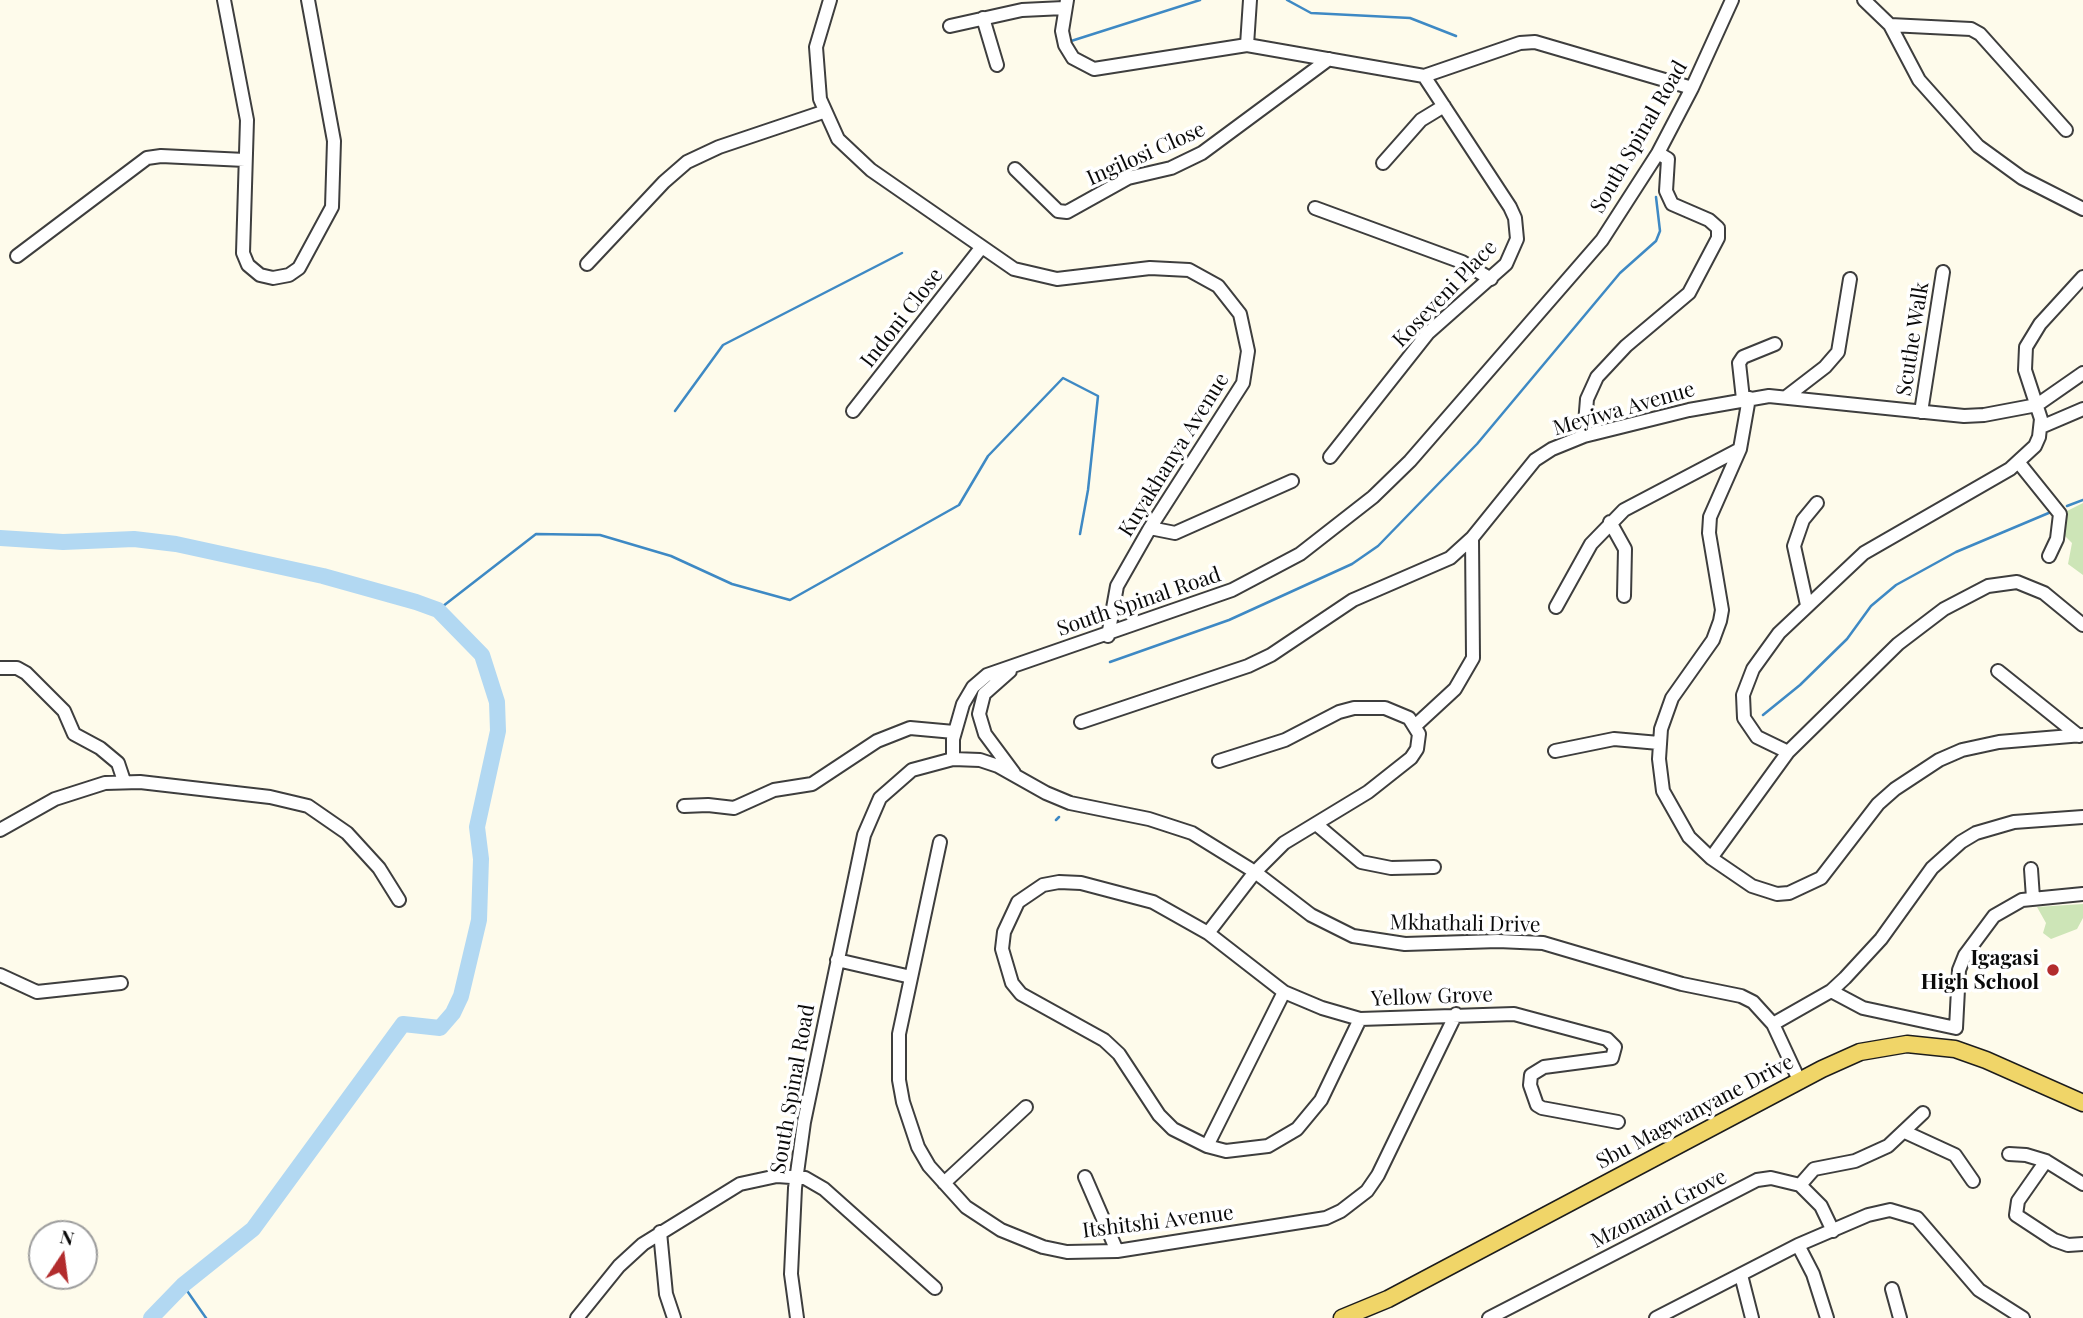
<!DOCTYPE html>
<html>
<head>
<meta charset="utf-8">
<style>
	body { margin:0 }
	#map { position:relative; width:2083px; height:1318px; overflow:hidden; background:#fefbeb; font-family:"Playfair Display",serif }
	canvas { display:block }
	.north { position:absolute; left:28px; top:1220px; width:70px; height:70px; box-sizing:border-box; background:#fff; border:2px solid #9d9d9d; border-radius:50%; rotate:13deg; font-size:19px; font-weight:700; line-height:28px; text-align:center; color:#0b0b0b }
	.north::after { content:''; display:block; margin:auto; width:24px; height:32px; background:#b22c2d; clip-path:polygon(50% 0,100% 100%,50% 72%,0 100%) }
</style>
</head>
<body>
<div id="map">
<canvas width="2083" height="1318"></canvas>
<div class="north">N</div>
</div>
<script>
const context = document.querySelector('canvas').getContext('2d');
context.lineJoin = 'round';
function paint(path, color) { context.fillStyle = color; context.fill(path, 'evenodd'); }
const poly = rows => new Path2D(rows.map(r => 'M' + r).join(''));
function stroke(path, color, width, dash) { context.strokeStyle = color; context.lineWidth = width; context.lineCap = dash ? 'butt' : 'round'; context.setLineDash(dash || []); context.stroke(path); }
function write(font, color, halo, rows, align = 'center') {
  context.font = font + ' "Playfair Display",serif'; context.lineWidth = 7; context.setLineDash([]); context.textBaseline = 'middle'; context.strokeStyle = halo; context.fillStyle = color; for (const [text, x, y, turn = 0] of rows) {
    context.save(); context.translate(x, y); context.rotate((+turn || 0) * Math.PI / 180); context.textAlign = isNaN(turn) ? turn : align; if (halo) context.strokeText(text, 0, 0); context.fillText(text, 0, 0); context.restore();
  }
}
paint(poly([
	[2083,503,2083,575,2068,564,2072,543,2063,534,2065,512],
	[2083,904,2083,918,2077,929,2051,939,2043,933,2046,923,2037,907]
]), '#cde5b7');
stroke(poly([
	[1287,0,1311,13,1410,18,1456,36],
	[1068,42,1200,0],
	[675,411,723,345,902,253],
	[2067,506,2083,500],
	[438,610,536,534,600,535,671,556,732,584,790,600,959,505,988,456,1063,378,1098,396,1088,490,1080,534],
	[1110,662,1229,620,1352,564,1378,546,1477,444,1620,273,1656,241,1660,231,1656,197],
	[1763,715,1800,685,1847,639,1871,606,1896,585,1956,552,2051,512],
	[1056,820,1059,817],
	[183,1285,206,1318]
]), '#3e89c4', 2.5);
stroke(poly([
	[0,538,63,542,134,539,176,544,323,576,416,602,438,610,482,655,497,702,498,731,477,827,481,859,479,920,461,996,453,1013,440,1028,403,1024,253,1229,183,1285,151,1318]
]), '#b2d8f2', 16);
const minor = poly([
	[224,0,247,120,243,253,248,265,260,275,273,278,289,275,299,268,332,207,334,141,308,0],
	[830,0,816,47,820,99,838,139,871,170,1014,269,1057,279,1150,268,1189,270,1218,286,1240,314,1248,351,1243,383,1150,528,1117,586,1108,636],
	[1067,0,1062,31,1065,45,1073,58,1094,69,1247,45,1424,76,1520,43,1535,42,1692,88],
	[1864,0,1890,25,1919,80,1978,146,2022,178,2083,209],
	[983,18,997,65],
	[1890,25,1971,29,1980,34,2066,130],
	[950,26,1022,10,1064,8],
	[1247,45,1250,0],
	[1383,163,1421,120,1444,106],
	[1015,169,1058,211,1067,212,1128,178,1171,168,1202,153,1329,59],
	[1315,208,1462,262,1491,279],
	[17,256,147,158,161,156,245,160],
	[587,264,664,182,687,162,719,147,823,112],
	[1786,397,1825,367,1838,352,1850,279],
	[1749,398,1740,449,1710,517,1709,533,1722,610,1720,621,1713,640,1672,698,1661,729,1659,759,1663,791,1689,837,1711,858,1752,886,1777,894,1789,893,1821,878,1878,804,1895,789,1939,760,1962,750,1999,742,2083,735],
	[1743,399,1739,363,1743,357,1775,344],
	[853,411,981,248],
	[1921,412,1943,272],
	[2041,427,2083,409],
	[1584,436,1587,399,1597,377,1626,346,1689,293,1718,238,1718,228,1709,220,1672,204,1666,191,1668,159,1658,153],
	[1330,457,1428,333,1506,264,1517,239,1515,218,1510,207,1424,76],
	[2019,463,2060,514,2057,539,2049,556],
	[1610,522,1625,549,1624,596],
	[1150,528,1175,533,1292,481],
	[1807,605,1794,546,1803,520,1817,503],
	[1556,607,1591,544,1624,510,1740,449],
	[0,668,17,668,26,673,64,711,74,734,100,748,118,763,124,781],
	[1010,671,984,694,979,714,985,734,1014,773],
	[1998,671,2079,736],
	[1081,722,1248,666,1271,655,1353,600,1450,558,1472,538,1535,460,1552,449,1584,436,1689,410,1769,396,1964,416,1984,415,2037,405,2083,373],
	[1416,725,1455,689,1473,658,1472,538],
	[1555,751,1614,739,1659,743],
	[1788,752,1757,737,1744,718,1743,695,1753,669,1779,633,1864,553,2010,469,2035,446,2039,437,2041,419,2025,370,2026,347,2040,324,2083,277],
	[953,759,980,760,998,766,1046,793,1070,803,1149,819,1192,833,1255,872,1311,915,1353,936,1405,944,1498,941,1543,943,1682,984,1741,996,1753,1002,1773,1024,1799,1080],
	[1219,761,1285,740,1339,712,1354,708,1385,708,1409,718,1419,734,1417,749,1411,758,1368,792,1284,843,1255,872,1208,933,1284,992,1322,1008,1360,1019,1514,1014,1607,1039,1615,1047,1612,1058,1544,1067,1531,1075,1530,1085,1537,1105,1542,1108,1618,1122],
	[684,806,708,805,734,808,774,790,812,784,877,741,910,728,954,732],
	[1316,824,1361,862,1391,868,1434,867],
	[0,830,55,799,105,783,140,782,270,797,308,806,347,833,379,868,399,900],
	[940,842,899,1034,899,1080,903,1102,918,1147,929,1166,966,1207,1001,1230,1043,1247,1067,1252,1117,1251,1326,1218,1341,1211,1367,1191,1378,1175,1456,1014],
	[1711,858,1788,752,1898,644,1944,609,1988,586,2017,582,2044,593,2083,625],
	[2031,869,2033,898],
	[1208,933,1153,902,1081,883,1059,882,1043,885,1018,902,1004,932,1002,949,1012,983,1021,994,1104,1040,1119,1054,1159,1115,1173,1129,1207,1146,1226,1151,1268,1146,1297,1129,1321,1100,1360,1019],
	[837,960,911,977],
	[0,975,37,992,121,983],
	[1831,991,1863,1008,1956,1028,1959,970,1965,955,1994,916,2022,900,2083,894],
	[1773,1024,1831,991,1845,978,1881,939,1932,868,1961,842,1976,833,2014,822,2083,817],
	[1905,1132,1955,1155,1973,1181],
	[1207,1146,1284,992],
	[2009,1154,2026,1155,2046,1161,2083,1184],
	[2046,1161,2018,1201,2016,1215,2054,1240,2068,1245,2083,1244],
	[1085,1177,1117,1251],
	[944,1183,1026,1107],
	[1800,1185,1814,1169,1855,1161,1888,1146,1923,1113],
	[660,1232,666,1294,674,1318],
	[1798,1245,1813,1274,1827,1318],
	[1741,1275,1752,1318],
	[1892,1289,1900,1318],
	[577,1318,619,1266,643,1244,740,1184,777,1176,805,1178,824,1189,935,1288],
	[797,1318,791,1274,795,1188,804,1122,864,835,880,798,912,770,953,759,953,739,963,704,973,687,987,675,1232,590,1300,554,1373,497,1410,461,1602,240,1658,153,1692,88,1732,0],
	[1489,1318,1757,1180,1771,1178,1800,1185,1821,1206,1833,1231],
	[1656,1318,1798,1245,1868,1215,1890,1210,1917,1218,1979,1290,2023,1318]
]);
const major = poly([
	[1342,1318,1388,1299,1822,1069,1860,1052,1907,1044,1955,1049,1986,1060,2083,1103]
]);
stroke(minor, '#3e3e3e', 16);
stroke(major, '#1c1c1c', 19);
stroke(minor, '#fff', 12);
stroke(major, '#f0d568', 16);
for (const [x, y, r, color] of [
	[2053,970,7,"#b22c2d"]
]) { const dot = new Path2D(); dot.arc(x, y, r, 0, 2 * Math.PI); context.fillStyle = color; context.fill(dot); stroke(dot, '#fff', 2.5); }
write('21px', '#0b0b0b', '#fff', [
	["South Spinal Road",1639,137,-60],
	["Ingilosi Close",1146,154,-24],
	["Koseveni Place",1445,294,-46],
	["Indoni Close",902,318,-52],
	["Scuthe Walk",1913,339,-81],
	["Meyiwa Avenue",1624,409,-16],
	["Kuyakhanya Avenue",1174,455,-58],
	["South Spinal Road",1139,602,-19],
	["Mkhathali Drive",1465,924,1],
	["Yellow Grove",1432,997,-2],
	["South Spinal Road",793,1089,-80],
	["Sbu Magwanyane Drive",1695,1112,-28],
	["Mzomani Grove",1659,1209,-27],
	["Itshitshi Avenue",1158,1222,-7]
]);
write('bold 21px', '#0b0b0b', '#fff', [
	["Igagasi",2039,958],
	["High School",2039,982]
], 'right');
</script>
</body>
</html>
